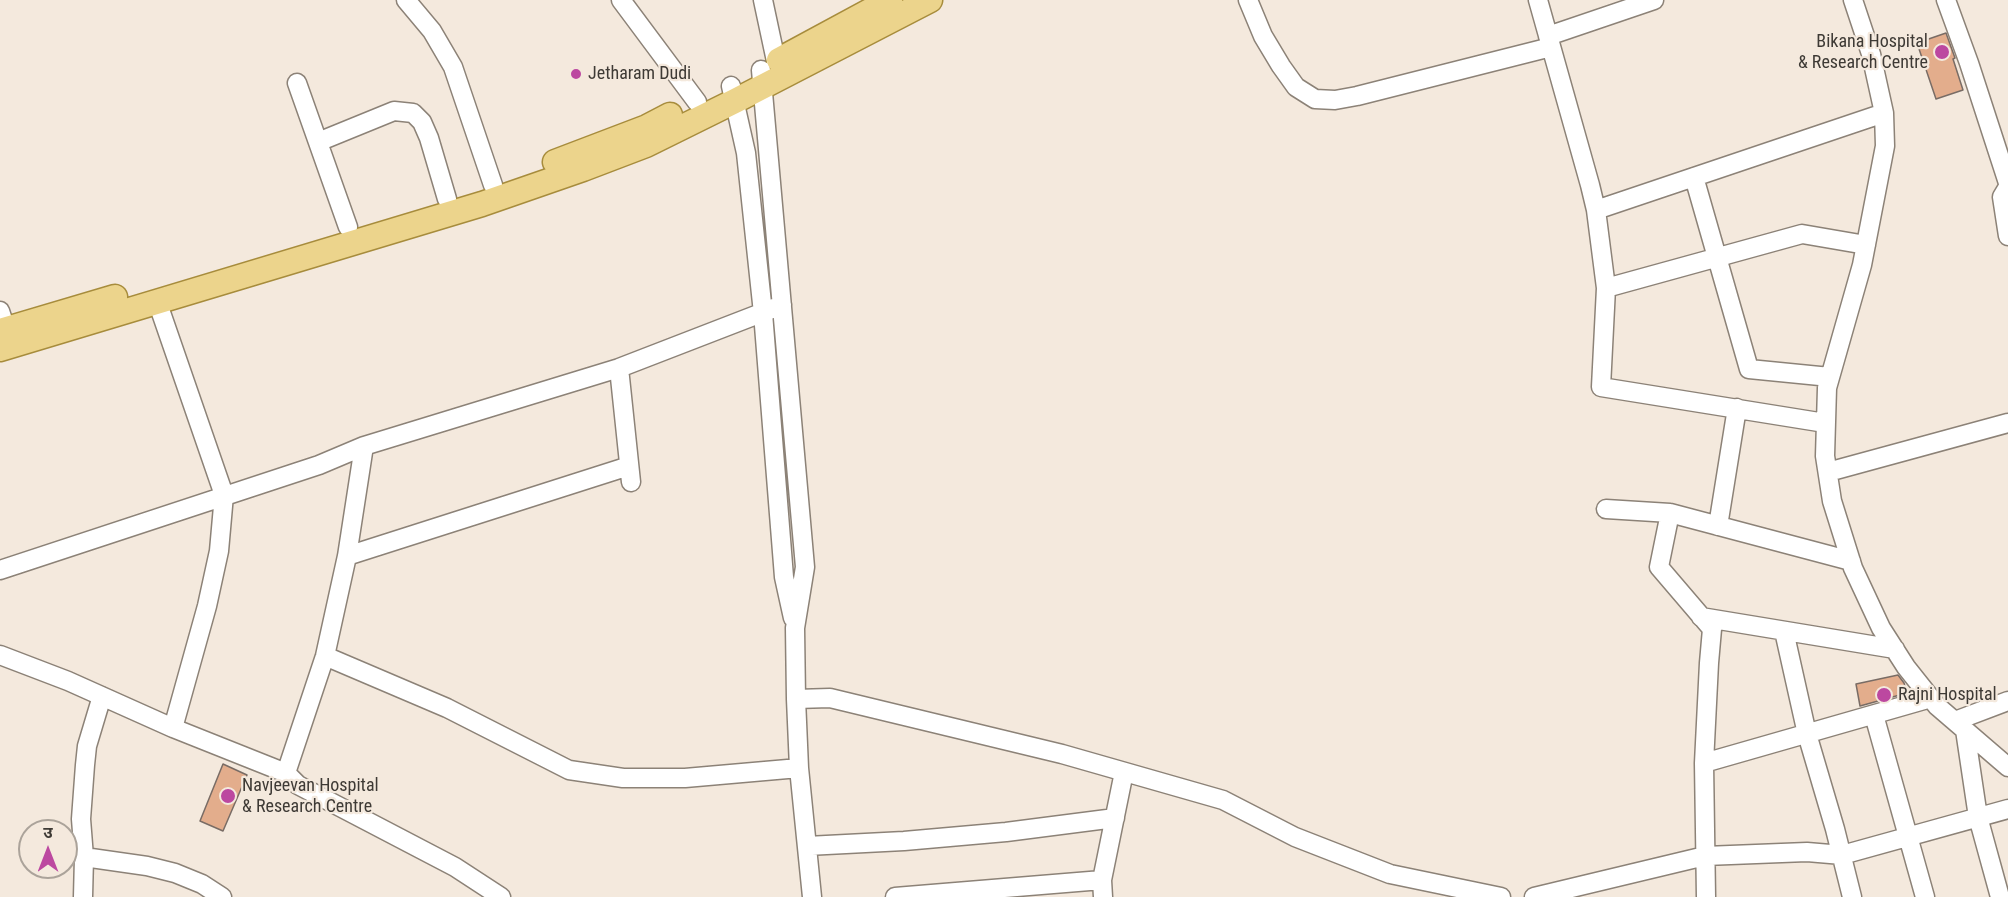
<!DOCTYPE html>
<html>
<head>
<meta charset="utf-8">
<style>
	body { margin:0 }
	#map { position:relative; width:2008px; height:897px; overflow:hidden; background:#f4e9dd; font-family:"Roboto Condensed","Noto Sans Devanagari",sans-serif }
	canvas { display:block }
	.north { position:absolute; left:18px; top:819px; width:60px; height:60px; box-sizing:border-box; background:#f4e9dd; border:2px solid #aba39a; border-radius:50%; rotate:0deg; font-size:16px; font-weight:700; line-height:24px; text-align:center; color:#3e3a35 }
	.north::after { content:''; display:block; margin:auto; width:21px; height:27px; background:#bc48a0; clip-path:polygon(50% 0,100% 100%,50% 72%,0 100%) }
</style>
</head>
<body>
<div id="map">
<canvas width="2008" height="897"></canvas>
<div class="north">उ</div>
</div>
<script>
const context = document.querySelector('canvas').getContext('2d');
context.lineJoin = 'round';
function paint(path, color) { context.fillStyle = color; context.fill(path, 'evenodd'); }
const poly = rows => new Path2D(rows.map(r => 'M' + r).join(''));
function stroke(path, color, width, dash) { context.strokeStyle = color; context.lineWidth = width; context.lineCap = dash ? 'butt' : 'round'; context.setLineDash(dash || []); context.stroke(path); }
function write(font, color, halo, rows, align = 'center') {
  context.font = font + ' "Roboto Condensed",sans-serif'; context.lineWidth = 4.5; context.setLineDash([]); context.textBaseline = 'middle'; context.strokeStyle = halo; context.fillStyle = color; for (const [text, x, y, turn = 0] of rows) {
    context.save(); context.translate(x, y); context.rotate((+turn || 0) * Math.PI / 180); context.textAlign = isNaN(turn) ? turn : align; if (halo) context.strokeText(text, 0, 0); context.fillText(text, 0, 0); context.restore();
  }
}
const building = poly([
	[1946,33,1955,58,1953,59,1963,90,1936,99,1917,43,1946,33],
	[1898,675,1904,683,1907,693,1860,706,1856,684,1898,675],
	[223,764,247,775,223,831,200,821,223,764]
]);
paint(building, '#e3ad8c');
stroke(building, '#796c65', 1.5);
const minor = poly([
	[406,0,432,31,453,67,493,185],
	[621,0,697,102],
	[763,0,776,61],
	[1248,0,1263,36,1281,66,1296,87,1315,99,1335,100,1357,96,1551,47],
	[1538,0,1590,185,1596,210,1606,288],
	[1853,0,1871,54,1884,113,1885,146,1862,265,1827,388,1825,456,1832,501,1853,568,1881,628,1906,667,1937,706,2008,767],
	[1946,0,1969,63,2008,183],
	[1548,36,1654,0],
	[761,70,805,567,795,628,796,699,799,768,812,897],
	[297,83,348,227],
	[731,86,746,153,763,313,784,577,793,618],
	[318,142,394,111,413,113,422,122,429,138,447,199],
	[1694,177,1749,369,1830,377],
	[2008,187,2002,197,2008,236],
	[1596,210,1884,113],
	[157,301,224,495,219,551,207,606,173,728],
	[0,311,10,341],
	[619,368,631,482],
	[1825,423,1601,387,1606,288,1802,234,1866,245],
	[1828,472,2008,423],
	[1606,509,1670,513],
	[1718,526,1737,408],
	[347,556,629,466],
	[0,570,319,465,364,446,619,368,782,305],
	[1701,617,1895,649],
	[1784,631,1807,734,1835,829,1852,897],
	[0,655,68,681,173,728,286,773,298,785,455,867,501,897],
	[325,656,447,708,569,770,623,778,685,778,799,768],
	[796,699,830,698,1062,754,1223,800,1295,837,1390,874,1501,897],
	[1874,715,1925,897],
	[1955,721,2008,701],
	[1965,730,1978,817,2000,897],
	[1704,763,1931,698],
	[286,773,325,656,347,556,364,446],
	[807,846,904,841,1006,832,1115,818],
	[84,857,147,866,175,873,202,884,222,897],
	[83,897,84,857,81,819,85,765,87,746,102,696],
	[895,897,1102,880],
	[1103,897,1102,880,1124,772],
	[1534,897,1705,856,1807,852,1842,855,2008,809],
	[1706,897,1704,763,1709,663,1712,629,1659,567,1670,513,1851,561]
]);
const major = poly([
	[779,60,890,0],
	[555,162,647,127,670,115],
	[0,331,115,297],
	[0,349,482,204,583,169,646,145,735,101,930,0]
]);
stroke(minor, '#8c8277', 21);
stroke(major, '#a78c3c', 27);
stroke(minor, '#fff', 18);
stroke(major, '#ecd48c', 24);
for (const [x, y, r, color] of [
	[1942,52,8,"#bc48a0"],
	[576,74,6,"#bc48a0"],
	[1884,695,8,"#bc48a0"],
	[228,796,8,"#bc48a0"]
]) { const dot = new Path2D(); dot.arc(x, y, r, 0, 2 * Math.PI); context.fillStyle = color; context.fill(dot); stroke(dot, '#f4e9dd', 2); }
write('18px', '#3e3a35', '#f4e9dd', [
	["Bikana Hospital",1928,42,"right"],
	["& Research Centre",1928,63,"right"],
	["Jetharam Dudi",588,74],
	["Rajni Hospital",1898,695],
	["Navjeevan Hospital",242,786],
	["& Research Centre",242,807]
], 'left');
</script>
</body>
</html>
